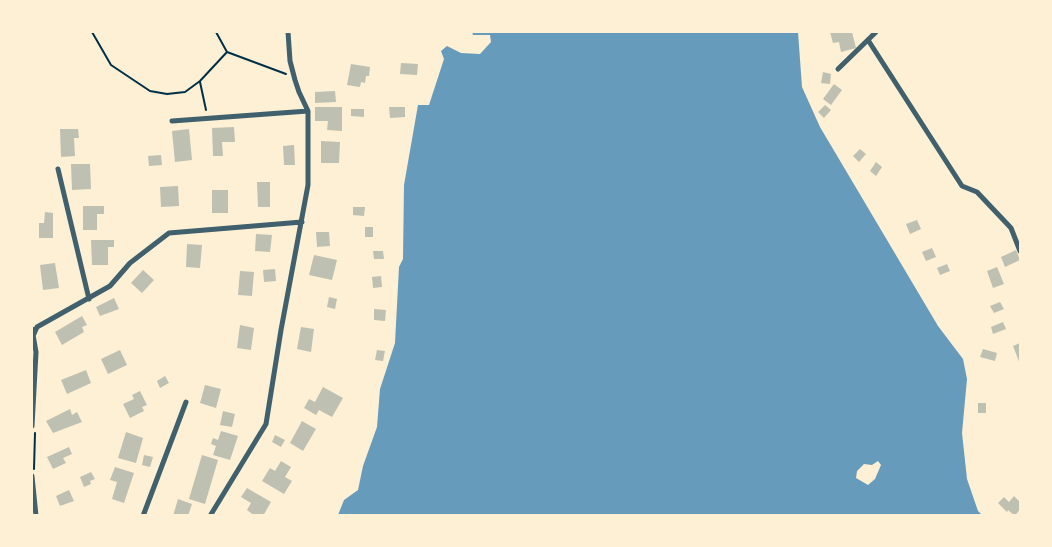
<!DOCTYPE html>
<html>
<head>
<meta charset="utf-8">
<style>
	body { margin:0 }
	#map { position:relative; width:1052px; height:547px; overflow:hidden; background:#fdf0d5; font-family:"Roboto Serif",serif }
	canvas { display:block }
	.frame { position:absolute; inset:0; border:33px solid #fdf0d5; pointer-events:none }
</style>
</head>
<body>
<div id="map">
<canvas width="1052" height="547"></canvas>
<div class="frame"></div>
</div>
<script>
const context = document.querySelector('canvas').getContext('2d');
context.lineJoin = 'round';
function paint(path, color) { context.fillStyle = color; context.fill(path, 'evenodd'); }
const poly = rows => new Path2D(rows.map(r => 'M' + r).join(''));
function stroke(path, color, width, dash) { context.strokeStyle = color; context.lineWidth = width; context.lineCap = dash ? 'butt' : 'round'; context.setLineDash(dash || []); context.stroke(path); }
paint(poly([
	[472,32,798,32,802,87,820,127,938,326,963,359,967,379,962,433,967,479,978,511,982,515,338,515,344,500,358,490,363,466,377,427,380,389,395,343,399,267,403,259,404,185,418,105,429,105,444,59,441,51,447,46,461,53,480,54,491,42,490,35,473,35],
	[878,461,881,465,875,479,868,485,856,478,857,471,864,464,872,465]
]), '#669bbc');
paint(poly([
	[830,32,852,32,856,48,841,52,839,42,833,43],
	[401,63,418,64,417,75,400,74],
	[351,64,370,67,369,76,366,76,365,83,361,82,360,87,347,85],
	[823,72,831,74,830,84,821,83],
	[834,84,842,90,831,105,823,99],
	[335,91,336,102,315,103,315,92],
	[825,105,831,110,824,118,818,112],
	[315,107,342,107,342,131,327,130,328,121,315,121],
	[389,107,405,107,405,117,390,118],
	[351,109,364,109,364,117,351,116],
	[234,127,235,142,222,142,223,156,213,156,212,128],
	[60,129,78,129,79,138,74,138,75,156,61,157],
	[189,129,192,160,175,162,172,131],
	[321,141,340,142,339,163,321,163],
	[294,145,295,165,284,165,283,146],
	[860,149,866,154,859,162,853,156],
	[161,155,162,165,149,166,148,156],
	[876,162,882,167,876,176,870,171],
	[71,164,90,164,91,189,72,190],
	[257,182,270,182,270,207,258,207],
	[178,186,179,206,161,207,160,187],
	[212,190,228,190,228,213,212,213],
	[83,206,104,206,104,214,97,214,97,230,83,230],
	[353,207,365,207,364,216,353,215],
	[45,212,53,213,53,238,39,238,39,223,44,223],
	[917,220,921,229,910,234,906,224],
	[365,227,373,227,373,237,365,237],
	[316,232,329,232,330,246,317,247],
	[256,234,272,235,270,252,255,251],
	[91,240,114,240,114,247,108,247,108,265,92,265],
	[187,244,202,245,200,268,186,267],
	[932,248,936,257,926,261,922,252],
	[1016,250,1020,260,1005,267,1001,257],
	[373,251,383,251,384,259,374,259],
	[314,255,337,260,332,280,309,275],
	[55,263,59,288,43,290,40,265],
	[947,264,950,271,940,275,937,268],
	[997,267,1004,284,993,288,987,271],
	[275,269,276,281,264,282,263,270],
	[143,270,154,280,142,293,131,283],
	[240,271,254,272,252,296,238,295],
	[381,276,382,287,373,288,372,277],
	[329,297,337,299,335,309,327,307],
	[114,298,119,309,100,316,96,307],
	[1000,302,1004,309,994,313,990,306],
	[374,309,386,310,385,321,374,320],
	[82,316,87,325,82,327,84,332,62,345,55,332],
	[1003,322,1006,329,993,334,991,327],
	[240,325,254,328,251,350,237,348],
	[301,327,314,329,311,352,297,349],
	[1020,343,1020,364,1013,346],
	[983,349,997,353,995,361,980,357],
	[120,350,127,365,108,374,101,359],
	[377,350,385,351,383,361,375,360],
	[86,370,91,383,67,394,61,380],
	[165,376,169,383,160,388,157,381],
	[205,385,221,389,216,408,200,403],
	[323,387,343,398,332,417,319,410,316,415,304,408,309,399,315,402],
	[140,391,147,405,142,407,144,411,130,418,123,404,134,399,132,395],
	[978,403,986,403,986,413,978,413],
	[70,409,72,415,77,412,82,422,53,433,46,421],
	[223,411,235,414,232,427,220,425],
	[302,421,316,429,303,451,290,443],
	[221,431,238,436,230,460,213,455,216,446,211,444,213,438,218,440],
	[126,432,143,438,136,463,118,458],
	[275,435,285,440,281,447,272,442],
	[69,447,72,454,63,458,66,463,53,469,47,457],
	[144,455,153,457,150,467,142,465],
	[202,455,218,460,205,504,189,499],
	[281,461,291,467,285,477,292,481,284,494,262,481,270,468,275,471],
	[115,467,134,473,124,503,112,499,117,482,110,480],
	[91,472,95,479,90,481,91,484,84,487,80,477],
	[247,488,271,502,263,516,255,516,247,510,251,503,241,497],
	[69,490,74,501,60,506,56,496],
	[1014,496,1020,502,1020,509,1015,516,1008,510,1007,512,998,503,1004,497,1009,502],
	[178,499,192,504,188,516,173,516]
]), '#bec0b2');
stroke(poly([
	[92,32,111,65,150,91,167,94,185,92,200,81,227,52],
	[216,32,227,52,286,74],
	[200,82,206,110],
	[34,469,35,433]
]), '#003049', 2);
stroke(poly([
	[868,40,962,186,977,192,1011,228,1020,251],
	[838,69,876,32],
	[172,121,308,111],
	[58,169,89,299],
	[32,329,36,352,32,426],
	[33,336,37,327,110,286,130,263,169,233,302,222],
	[32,476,36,516],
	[143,516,186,402],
	[210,516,266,424,281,330,308,185,308,111,299,92,295,80,290,61,288,32]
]), '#3f606c', 5);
</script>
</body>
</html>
